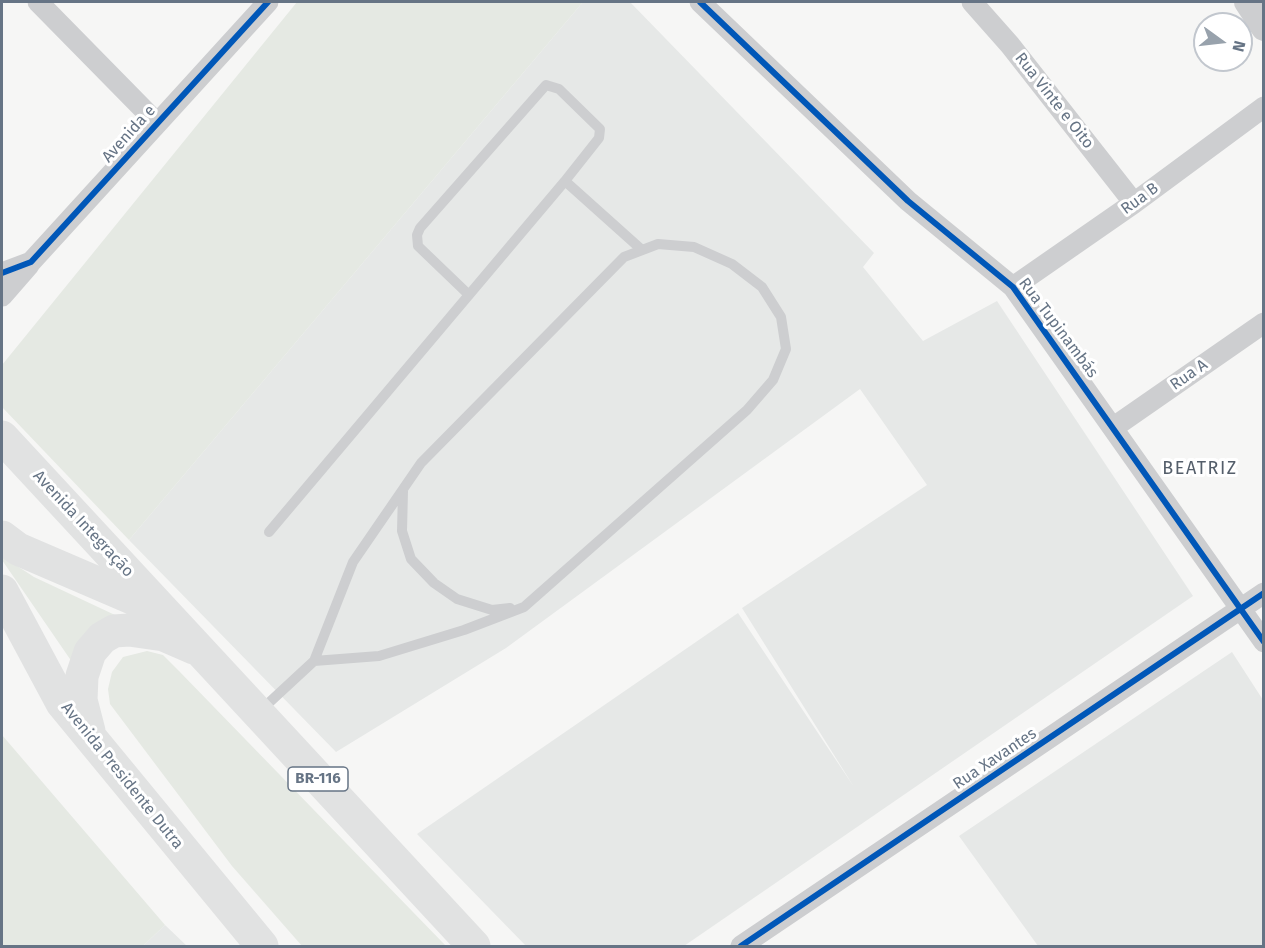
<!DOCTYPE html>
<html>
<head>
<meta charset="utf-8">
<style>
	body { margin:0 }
	#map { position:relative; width:1265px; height:948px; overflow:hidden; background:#f6f6f5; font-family:"Fira Sans",sans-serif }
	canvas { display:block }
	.frame { position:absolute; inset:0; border:3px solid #667485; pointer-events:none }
	.north { position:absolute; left:1193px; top:12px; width:60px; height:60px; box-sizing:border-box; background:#fff; border:2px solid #c2c7ce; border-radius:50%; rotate:105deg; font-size:16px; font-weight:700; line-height:24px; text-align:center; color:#667485 }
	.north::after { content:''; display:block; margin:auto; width:21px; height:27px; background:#98a2ac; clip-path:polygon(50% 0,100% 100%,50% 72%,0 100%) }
</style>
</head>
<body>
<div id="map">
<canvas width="1265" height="948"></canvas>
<div class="frame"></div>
<div class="north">N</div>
</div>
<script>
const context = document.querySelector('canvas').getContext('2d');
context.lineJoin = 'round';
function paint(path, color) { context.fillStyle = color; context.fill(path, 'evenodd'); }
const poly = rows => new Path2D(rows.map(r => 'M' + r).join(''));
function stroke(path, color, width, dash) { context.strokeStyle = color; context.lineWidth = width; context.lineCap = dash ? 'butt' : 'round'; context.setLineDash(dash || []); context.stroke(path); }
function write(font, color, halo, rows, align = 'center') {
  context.font = font + ' "Fira Sans",sans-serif'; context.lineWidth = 6; context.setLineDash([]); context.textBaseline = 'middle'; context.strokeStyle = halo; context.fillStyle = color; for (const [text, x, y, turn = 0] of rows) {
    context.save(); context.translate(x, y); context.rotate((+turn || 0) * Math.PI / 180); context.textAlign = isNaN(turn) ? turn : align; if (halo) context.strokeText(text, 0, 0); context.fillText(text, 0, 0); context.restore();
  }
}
paint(poly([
	[583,2,630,2,874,253,863,267,923,341,997,301,1193,596,684,946,526,946,417,834,738,613,854,787,742,608,927,485,860,389,506,648,336,752,129,540],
	[1232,652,1263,700,1263,946,1038,946,959,836],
	[165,925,187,946,143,946]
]), '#e6e8e7');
paint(poly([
	[297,2,583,2,129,540,2,407,2,365],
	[2,556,34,577,115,615,72,662,2,560],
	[147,651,163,655,179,671,446,946,302,946,232,866,110,704,108,689,112,672,123,657],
	[2,735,165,925,143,946,2,946]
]), '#e5e9e3');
stroke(poly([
	[469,295,418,246,417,235,420,228,546,85,559,89,600,129,599,138,565,181],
	[403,491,402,531,411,559,434,583,457,599,492,610,510,608],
	[269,532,565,181,642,250],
	[260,711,314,661,353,562,421,463,624,257,658,244,694,247,732,264,762,287,781,317,786,349,773,380,747,410,524,607,464,630,379,656,314,661]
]), '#cdced0', 10);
stroke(poly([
	[38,2,157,123],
	[700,2,908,201,1013,287,1264,642],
	[972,2,1010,45,1134,203],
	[2,273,31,262,268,2],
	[1013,287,1134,203,1264,107],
	[2,296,29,265],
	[1114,427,1264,323],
	[741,946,1264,593]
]), '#cdced0', 21);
stroke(poly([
	[1247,2,1264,28]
]), '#cdced0', 26);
stroke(poly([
	[2,437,474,946],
	[2,537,18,549,153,607],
	[2,591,62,703,262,946],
	[89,731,81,700,82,676,90,652,102,638,114,631,129,630,164,635,194,648]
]), '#e1e2e2', 33);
stroke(poly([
	[700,2,908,201,1013,287,1264,642],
	[2,273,31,262,268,2],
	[741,946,1264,593]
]), '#0057b8', 6);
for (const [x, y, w] of [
	[318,779,60]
]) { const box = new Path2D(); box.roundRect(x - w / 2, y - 12, w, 24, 4.5); context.fillStyle = '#fff'; context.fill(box); stroke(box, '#667485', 1.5); }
write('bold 15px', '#667485', null, [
	["BR-116",318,779]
]);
write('16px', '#667485', '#fff', [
	["Rua Vinte e Oito",1054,101,52],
	["Avenida e",129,134,-48],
	["Rua B",1140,199,-36],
	["Rua Tupinambás",1058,328,53],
	["Rua A",1189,375,-35],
	["Avenida Integração",83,524,47],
	["Rua Xavantes",995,759,-34],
	["Avenida Presidente Dutra",122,776,51]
]);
context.letterSpacing = '1.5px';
write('18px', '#545e6a', '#fff', [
	["BEATRIZ",1200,469]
]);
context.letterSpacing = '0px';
</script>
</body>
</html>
